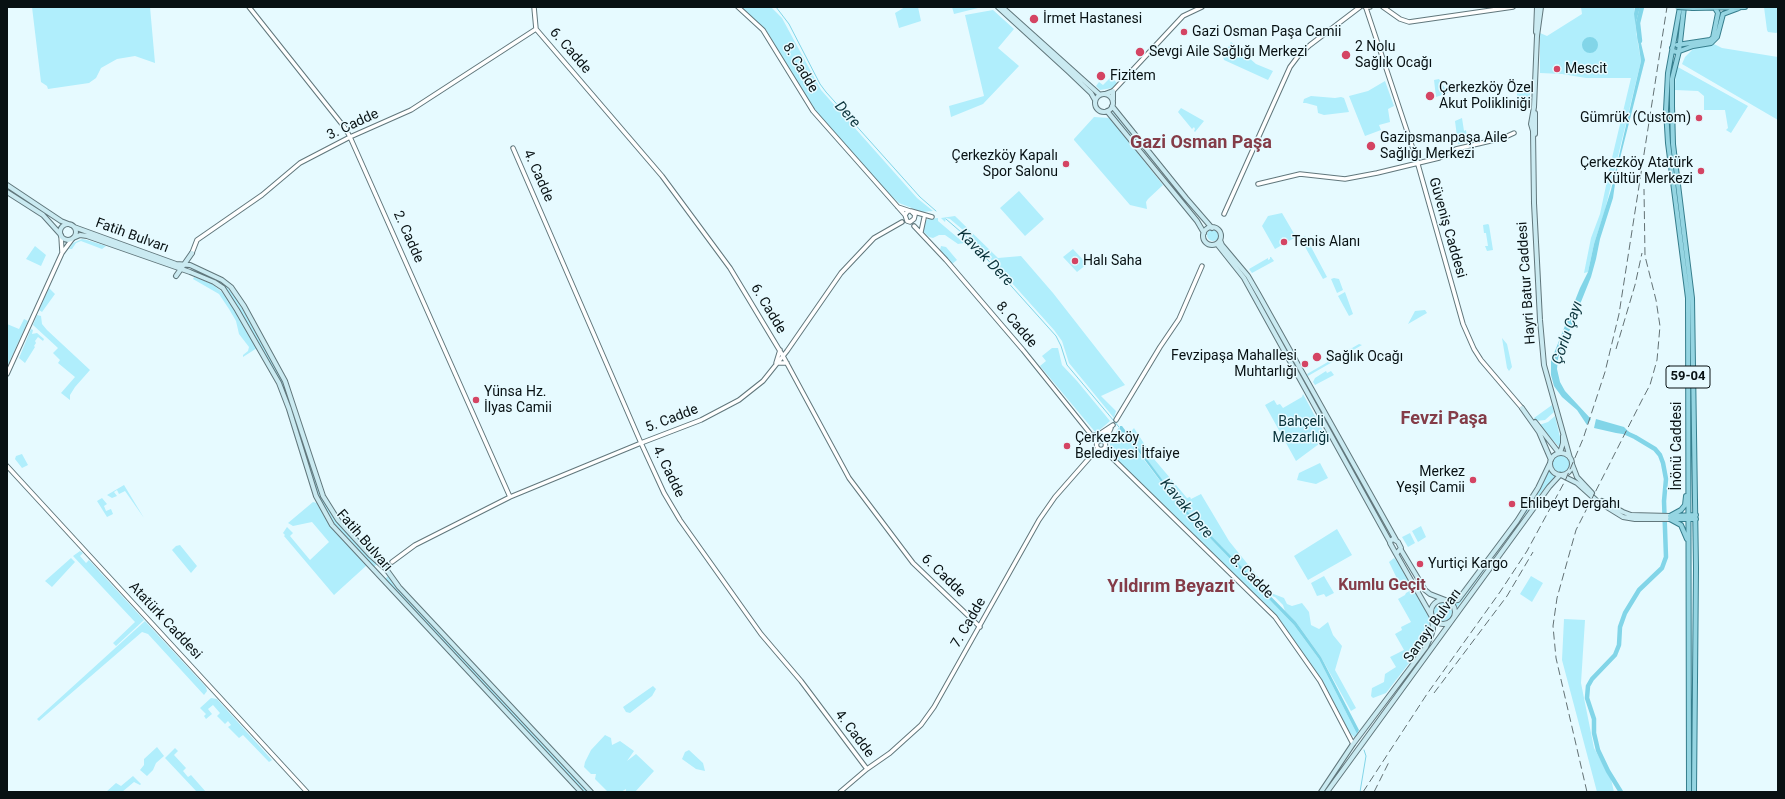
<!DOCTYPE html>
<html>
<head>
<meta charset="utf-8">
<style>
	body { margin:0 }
	#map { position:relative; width:1785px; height:799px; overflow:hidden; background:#e6faff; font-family:Roboto,sans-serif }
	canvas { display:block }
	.frame { position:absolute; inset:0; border:8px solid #081113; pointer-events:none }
</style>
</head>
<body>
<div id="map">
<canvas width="1785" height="799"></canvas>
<div class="frame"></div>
</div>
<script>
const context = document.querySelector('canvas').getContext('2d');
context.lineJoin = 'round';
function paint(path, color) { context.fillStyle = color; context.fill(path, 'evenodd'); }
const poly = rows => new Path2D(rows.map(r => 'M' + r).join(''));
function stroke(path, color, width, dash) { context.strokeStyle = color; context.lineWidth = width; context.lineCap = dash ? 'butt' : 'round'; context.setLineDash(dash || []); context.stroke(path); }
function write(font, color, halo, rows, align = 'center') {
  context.font = font + ' Roboto,sans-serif'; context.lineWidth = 3; context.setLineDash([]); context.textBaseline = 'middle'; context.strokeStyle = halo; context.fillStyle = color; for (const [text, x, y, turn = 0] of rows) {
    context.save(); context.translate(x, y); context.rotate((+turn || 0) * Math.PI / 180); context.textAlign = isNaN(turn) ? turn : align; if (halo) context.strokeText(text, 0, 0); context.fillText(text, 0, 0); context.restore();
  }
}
paint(poly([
	[32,7,150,7,155,63,135,56,117,59,101,68,96,78,89,83,48,89,47,86,41,82],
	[739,7,771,7,782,18,821,90,917,198,933,211,922,212,899,203,881,186,814,110,766,30],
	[905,7,918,7,921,21,899,28,895,13],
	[952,7,982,7,954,14],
	[1581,7,1634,8,1637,38,1641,61,1605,210,1594,244,1588,272,1584,273,1591,238,1600,214,1611,162,1631,78,1586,78,1562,74,1540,73,1540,33,1547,36,1582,14],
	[1764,7,1777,7,1778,32,1776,33,1768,32,1767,30],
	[993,10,1014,29,998,48,1019,66,983,104,951,117,949,106,984,96,965,15],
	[1231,42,1256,64,1273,71,1268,80,1224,60,1223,57],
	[1714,44,1722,48,1778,57,1778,120,1682,64,1685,57,1694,48],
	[1676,66,1748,106,1731,133,1726,130,1728,128,1725,110,1704,110,1704,96,1698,91,1675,90],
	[1111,77,1117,83,1112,88,1100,90,1096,86,1099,82,1103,85],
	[1439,79,1448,93,1436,97,1434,80],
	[1385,81,1394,106,1388,109,1390,122,1379,125,1381,130,1365,136,1349,96,1368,91],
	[1518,88,1530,88,1530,106,1517,105,1517,89],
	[1311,96,1335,98,1341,97,1344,98,1349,112,1324,115,1318,113,1317,106,1306,103,1303,103,1304,99],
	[1181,108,1204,121,1195,132,1194,131,1195,129,1194,127,1192,129,1178,112],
	[1111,110,1169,180,1168,180,1111,111],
	[1094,117,1110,118,1163,185,1148,199,1146,202,1147,209,1130,205,1074,140,1074,139],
	[1462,118,1464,131,1466,130,1468,142,1458,144,1455,121],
	[1019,191,1044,219,1025,236,1000,208],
	[1282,213,1296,237,1275,249,1262,226,1268,216],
	[955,216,998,258,1021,256,1053,293,1125,385,1101,396,1116,411,1114,418,1069,363,1062,341,1054,330,969,235,950,219,946,218,945,222,941,218],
	[938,218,938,221,964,243,958,244,945,235,939,235,933,238,929,237,923,231,924,222,928,219],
	[1488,224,1489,225,1493,250,1487,251,1485,246,1488,246,1486,233,1484,233,1483,225],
	'1207 235a6 6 0 1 1 12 0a6 6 0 1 1-12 0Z',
	[1305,236,1309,243,1327,277,1323,279,1304,245,1301,238],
	[82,239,87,240,106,246,102,249,81,241,76,243,72,249,69,249,73,243],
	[35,246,46,255,41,266,26,259],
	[941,246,946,247,957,260,952,264,940,250],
	[1073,249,1087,264,1077,272,1063,257],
	[1270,257,1271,257,1274,261,1252,273,1249,269,1268,258,1268,260,1270,259],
	[194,270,225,285,236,298,283,380,317,482,334,517,351,537,377,564,374,567,336,527,320,500,301,443,271,366,232,299,220,284,194,272],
	[194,277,212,284,222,292,231,304,257,348,243,357,243,355,248,351,249,347,239,334,236,321,229,309,219,294,193,279],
	[1334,278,1339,279,1343,290,1337,293,1331,279],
	[49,288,55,294,42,312,39,310],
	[1345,292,1353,314,1349,316,1338,296],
	[1425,310,1427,313,1408,324,1415,311],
	[37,315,41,316,42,324,47,330,90,370,75,387,70,395,70,400,61,393,75,377,58,363,60,360,53,353,58,348,33,325],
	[24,319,28,321,7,367,7,324,19,329],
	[31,329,33,330,32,334,37,333,44,339,43,341,38,337,35,341,36,343,34,346,35,347,25,363,19,358],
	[1502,338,1507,344,1509,353,1512,367,1509,371,1507,368],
	[1359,344,1362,345,1308,376,1307,374],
	[1052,348,1058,348,1062,365,1077,381,1110,421,1096,433,1040,366,1046,361,1042,356],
	[1326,371,1327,373,1331,371,1334,375,1315,385,1313,382,1315,378],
	[1303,394,1327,438,1296,461,1265,405,1274,400,1277,405,1280,404,1283,408,1302,397],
	[1552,405,1554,412,1545,420,1536,421,1534,418],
	[1555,416,1561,441,1560,448,1539,425,1548,422],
	[1119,427,1180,507,1294,625,1319,659,1358,736,1354,737,1350,733,1323,681,1277,616,1112,455,1110,450,1110,442],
	[1134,428,1154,459,1187,498,1190,497,1191,499,1201,494,1229,541,1271,593,1284,598,1287,604,1292,606,1302,603,1309,612,1311,625,1319,629,1328,622,1333,635,1342,646,1335,670,1356,708,1351,711,1321,657,1296,622,1285,611,1283,605,1275,597,1269,595,1182,506,1128,435],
	[22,454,28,465,22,468,15,459,16,456],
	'1552 464a9 9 0 1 1 18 0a9 9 0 1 1-18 0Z',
	[1320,463,1328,478,1316,484,1297,480,1299,473],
	[1549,470,1552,474,1556,476,1543,490,1456,609,1454,603,1463,598,1501,546,1518,521],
	[124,485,144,518,125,491,119,494,117,490,114,492,117,496,112,498,107,495],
	[102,498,107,504,104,506,106,511,111,509,113,514,107,517,97,501],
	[313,502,317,503,329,524,367,565,334,595,284,536,285,535,283,533,287,527,293,533,290,536,310,560,329,542,312,522,293,526,288,523],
	[1421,526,1426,537,1418,542,1412,531],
	[1337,529,1352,555,1308,580,1294,556],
	[1410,533,1415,543,1408,547,1402,537],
	[180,545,197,566,191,573,172,550,176,546],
	[80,551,83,553,80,556,86,563,89,560,144,620,116,646,113,643,135,622,73,556],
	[71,558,75,562,52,587,45,581],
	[1394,558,1398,562,1411,586,1403,591,1389,562],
	[389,575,589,792,585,792,563,770,385,579],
	[1324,576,1334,593,1326,597,1324,594,1317,596,1311,583],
	[1531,576,1543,583,1532,602,1520,594],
	[1413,589,1429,616,1430,636,1386,693,1373,698,1371,696,1372,688,1384,682,1385,674,1396,667,1390,657,1404,650,1395,634,1402,630,1401,627,1411,622,1398,599,1405,595,1406,593],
	'1434 612a9 9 0 1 1 18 0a9 9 0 1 1-18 0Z',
	[1564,619,1585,620,1581,683,1594,748,1611,779,1614,792,1597,792,1562,660],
	[145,621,206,687,207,691,204,695,148,634,142,632,39,721,37,719],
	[653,686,656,689,652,696,630,713,626,712,623,707],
	[211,698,217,699,272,760,269,762,243,735,239,738,228,727,231,725,228,721,225,724,217,716,220,713,213,705,208,709,212,714,206,719,204,716,206,714,200,708],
	[605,735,611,738,612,745,620,741,634,751,627,761,636,754,654,771,635,792,626,792,626,789,621,792,608,792,595,779,596,774,591,774,584,767,585,762,591,750],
	[157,747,164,756,156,763,153,770,147,776,140,770,144,765,144,759],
	[175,748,178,751,174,755,186,768,183,771,188,777,191,775,206,792,197,792,165,758],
	[689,750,703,763,705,771,696,769,682,759,685,752],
	[133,776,141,784,140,785,134,782,122,792,106,792,116,783,121,786]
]), '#b0eefc');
paint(poly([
	[1635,7,1640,7,1636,22,1645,60,1617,170,1613,198,1600,239,1596,259,1591,277,1558,359,1557,369,1560,382,1565,391,1591,419,1587,425,1577,410,1562,397,1554,386,1551,375,1551,361,1580,288,1588,272,1594,244,1611,190,1641,61,1634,14],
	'1582 45a8 8 0 1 1 16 0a8 8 0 1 1-16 0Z',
	[1596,419,1624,427,1630,433,1629,435,1616,433,1594,428],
	[1120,426,1122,426,1182,506,1296,622,1321,657,1359,730,1357,734,1319,659,1294,625,1180,507,1126,435,1120,430]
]), '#82d5e8');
stroke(poly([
	[776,7,789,24,820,84,826,92,920,197,936,211],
	[946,219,969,239,1056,336,1061,346,1067,365,1119,427],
	[1360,792,1366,756,1364,750]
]), '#82d5e8', 1);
stroke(poly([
	[1640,41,1638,23,1642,7],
	[1621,792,1608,771,1598,750,1594,733,1594,719,1587,698,1588,686,1592,679,1615,655,1619,645,1620,627,1625,613,1639,590,1662,568,1666,557,1664,501,1666,479,1663,463,1660,455,1655,449,1635,437,1624,432]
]), '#82d5e8', 4.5);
const tertiary = poly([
	[249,7,345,128,350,137,510,497],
	[534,7,536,29,662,176,730,268,783,356,849,478,913,563,980,627],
	[738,7,763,30,813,111,905,215],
	[1365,7,1370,7],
	[1383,7,1400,19,1409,22,1513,7],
	[1366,8,1417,161,1463,324,1474,349,1481,360,1522,408],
	[1113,91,1183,16,1202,7],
	[513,148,641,443,664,493,680,520,761,634,801,681,867,769],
	[1258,184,1300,174,1345,179,1377,173,1439,158,1456,149,1503,138,1514,133],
	[898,207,910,211],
	[912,212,915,215,914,219,910,222,907,221,905,215,908,211,911,211,932,217],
	[1224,214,1290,67,1299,55,1310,45,1360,7],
	[914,226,946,260,1023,350,1097,442],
	[921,232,924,218],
	[61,236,62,252],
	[192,253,197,240,262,195,300,163,350,137,411,110,536,29],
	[780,350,776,363,787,363],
	[7,374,62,253,73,238],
	[1116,420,1160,347,1179,319,1202,266],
	[1091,435,1098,435,1113,425],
	[1102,440,1109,429],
	'1096.5 445a4.5 4.5 0 1 1 9 0a4.5 4.5 0 1 1-9 0Z',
	[1105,442,1111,428],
	[1103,449,1275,617,1320,681,1353,744],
	[7,466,307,792],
	[392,562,415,545,510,497,641,443,701,420,739,400,763,381,787,351,841,273,874,238,902,222],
	[840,792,867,769,890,753,921,725,934,707,1039,520,1055,497,1098,448]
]);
const secondary = poly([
	[998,7,1069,72,1091,93,1095,100],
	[1002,7,1100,95],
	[1541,7,1537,36,1534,107,1531,124,1533,131,1534,203,1540,320,1544,365,1570,458],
	[1536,32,1537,7],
	[1105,94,1113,91,1113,100],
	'1095 103a9 9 0 1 1 18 0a9 9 0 1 1-18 0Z',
	[1112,106,1186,198,1212,228],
	[1107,111,1197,221,1204,233],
	[1535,113,1535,134],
	[7,185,61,221,71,225],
	[7,192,43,215,61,235],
	'60 232a8 8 0 1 1 16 0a8 8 0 1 1-16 0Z',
	[74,227,176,264,190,265,222,280,231,287,244,306,285,381,323,496,338,520,370,555,386,569,399,587,591,792],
	'1203 236a9 9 0 1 1 18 0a9 9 0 1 1-18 0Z',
	[73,238,80,235,87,236,190,272,214,282,223,288,237,310,279,383,289,409,316,496,332,525,581,792],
	[1220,240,1222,245,1248,276,1259,295,1396,540],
	[1217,244,1244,278,1390,542],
	[176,276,192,253],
	[1522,408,1539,432,1551,460],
	[1535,422,1559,453],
	[1560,453,1563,443,1563,436],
	'1550 464a11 11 0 1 1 22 0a11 11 0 1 1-22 0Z',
	[1572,464,1577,477,1592,493],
	[1561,475,1577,483,1597,501,1623,517,1635,519,1670,519],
	[1602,501,1623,512,1631,515,1670,516],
	[1393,539,1398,542,1401,548,1397,553,1395,552,1390,543,1391,540,1393,539],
	[1401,550,1425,590,1430,594,1448,601,1458,600,1517,521,1538,488,1550,463],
	'1431 612a12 12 0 1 1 24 0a12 12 0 1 1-24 0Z',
	[1321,792,1353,744,1426,647,1431,636,1433,629,1432,617,1395,552],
	[1327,792,1549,487,1560,475]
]);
const primary = poly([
	[1680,7,1668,73,1666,110,1668,143,1688,298,1689,792],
	[1684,7,1679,51,1672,79,1672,106,1673,144,1692,298,1696,568,1694,792],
	[1693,8,1745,7],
	[1677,45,1710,40,1713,38,1718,13,1715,8],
	[1672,48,1673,51,1677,52,1693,46,1711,43,1717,37,1723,14,1739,8],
	[1670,516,1681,510,1685,505,1686,496],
	[1673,516,1696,515],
	[1670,519,1681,525,1687,539],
	[1673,519,1696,519]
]);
stroke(tertiary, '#61777c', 5.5);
stroke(secondary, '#61777c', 6);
stroke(primary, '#367e8d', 6);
stroke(tertiary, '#fff', 3.5);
stroke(secondary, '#caeaf1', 4);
stroke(primary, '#95d5e2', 4);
stroke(poly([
	[1616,349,1635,285,1642,253],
	[1434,693,1507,596,1533,552],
	[1363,792,1427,694,1500,592,1527,551,1565,481,1583,439,1605,372,1619,314,1667,7],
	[1374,792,1389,762],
	[1587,792,1556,658,1553,626,1557,598,1576,530,1643,398,1650,385,1657,360,1660,326,1656,300,1645,256,1644,189]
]), '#627073', 1, [8, 4]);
const primaryBridge = poly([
	[1677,7,1693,8]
]);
stroke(primaryBridge, '#367e8d', 6, []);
stroke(primaryBridge, '#95d5e2', 4);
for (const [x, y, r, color] of [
	[1034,19,5,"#d44463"],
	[1184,32,4,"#d44463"],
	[1140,52,5,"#d44463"],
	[1346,55,5,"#d44463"],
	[1557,69,4,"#d44463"],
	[1101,76,5,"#d44463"],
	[1430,96,5,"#d44463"],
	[1699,118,4,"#d44463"],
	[1371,146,5,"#d44463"],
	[1066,164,4,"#d44463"],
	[1701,171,4,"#d44463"],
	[1284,242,4,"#d44463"],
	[1075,261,4,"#d44463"],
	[1317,357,5,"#d44463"],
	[1305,364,4,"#d44463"],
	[476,400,4,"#d44463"],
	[1067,446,4,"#d44463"],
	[1473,480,4,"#d44463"],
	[1512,504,4,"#d44463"],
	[1420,564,4,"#d44463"]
]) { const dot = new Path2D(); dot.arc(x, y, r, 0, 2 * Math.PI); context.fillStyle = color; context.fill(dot); stroke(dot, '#e6faff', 1.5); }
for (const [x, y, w] of [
	[1688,377,44]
]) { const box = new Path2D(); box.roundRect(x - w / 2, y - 11, w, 22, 3); context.fillStyle = '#e6faff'; context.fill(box); stroke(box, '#081113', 1); }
write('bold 13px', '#081113', null, [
	["59-04",1688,377]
]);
write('14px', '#081113', '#e6faff', [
	["İrmet Hastanesi",1043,19],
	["Gazi Osman Paşa Camii",1192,32],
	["2 Nolu",1355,47],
	["Sağlık Ocağı",1355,63],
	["Sevgi Aile Sağlığı Merkezi",1149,52],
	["Mescit",1565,69],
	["Fizitem",1110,76],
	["Çerkezköy Özel",1439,88],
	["Akut Polikliniği",1439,104],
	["Gümrük (Custom)",1691,118,"right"],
	["Gazipsmanpaşa Aile",1380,138],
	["Sağlığı Merkezi",1380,154],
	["Çerkezköy Kapalı",1058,156,"right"],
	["Spor Salonu",1058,172,"right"],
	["Çerkezköy Atatürk",1693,163,"right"],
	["Kültür Merkezi",1693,179,"right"],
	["Tenis Alanı",1292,242],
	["Halı Saha",1083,261],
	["Fevzipaşa Mahallesi",1297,356,"right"],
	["Muhtarlığı",1297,372,"right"],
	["Sağlık Ocağı",1326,357],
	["Yünsa Hz.",484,392],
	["İlyas Camii",484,408],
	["Çerkezköy",1075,438],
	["Belediyesi İtfaiye",1075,454],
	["Merkez",1465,472,"right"],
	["Yeşil Camii",1465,488,"right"],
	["Ehlibeyt Dergahı",1520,504],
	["Yurtiçi Kargo",1428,564]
], 'left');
write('14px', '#081113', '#e6faff', [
	["6. Cadde",570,51,49],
	["8. Cadde",800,68,59],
	["3. Cadde",353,125,-25],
	["4. Cadde",538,176,66],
	["Güveniş Caddesi",1447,228,74],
	["Fatih Bulvarı",132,236,20],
	["2. Cadde",408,237,66],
	["Hayri Batur Caddesi",1527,283,-94],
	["6. Cadde",768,309,59],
	["8. Cadde",1016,325,50],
	["5. Cadde",672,419,-21],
	["İnönü Caddesi",1677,446,-90],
	["4. Cadde",668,472,64],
	["Fatih Bulvarı",364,541,49],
	["6. Cadde",943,576,44],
	["8. Cadde",1251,577,45],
	["Atatürk Caddesi",165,621,47],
	["7. Cadde",969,623,-60],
	["Sanayi Bulvarı",1433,626,-54],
	["4. Cadde",854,734,53]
]);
write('14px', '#073139', '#e6faff', [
	["Bahçeli",1301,422],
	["Mezarlığı",1301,438]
]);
write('italic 15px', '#0b343c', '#e6faff', [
	["Dere",847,115,48],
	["Kavak Dere",985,258,46],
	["Çorlu Çayı",1568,333,-71],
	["Kavak Dere",1186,509,50]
]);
write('bold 16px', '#843c48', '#e6faff', [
	["Kumlu Geçit",1382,586]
]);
write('bold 18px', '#843c48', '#e6faff', [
	["Gazi Osman Paşa",1201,143],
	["Fevzi Paşa",1444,419],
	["Yıldırım Beyazıt",1171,587]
]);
</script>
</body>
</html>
